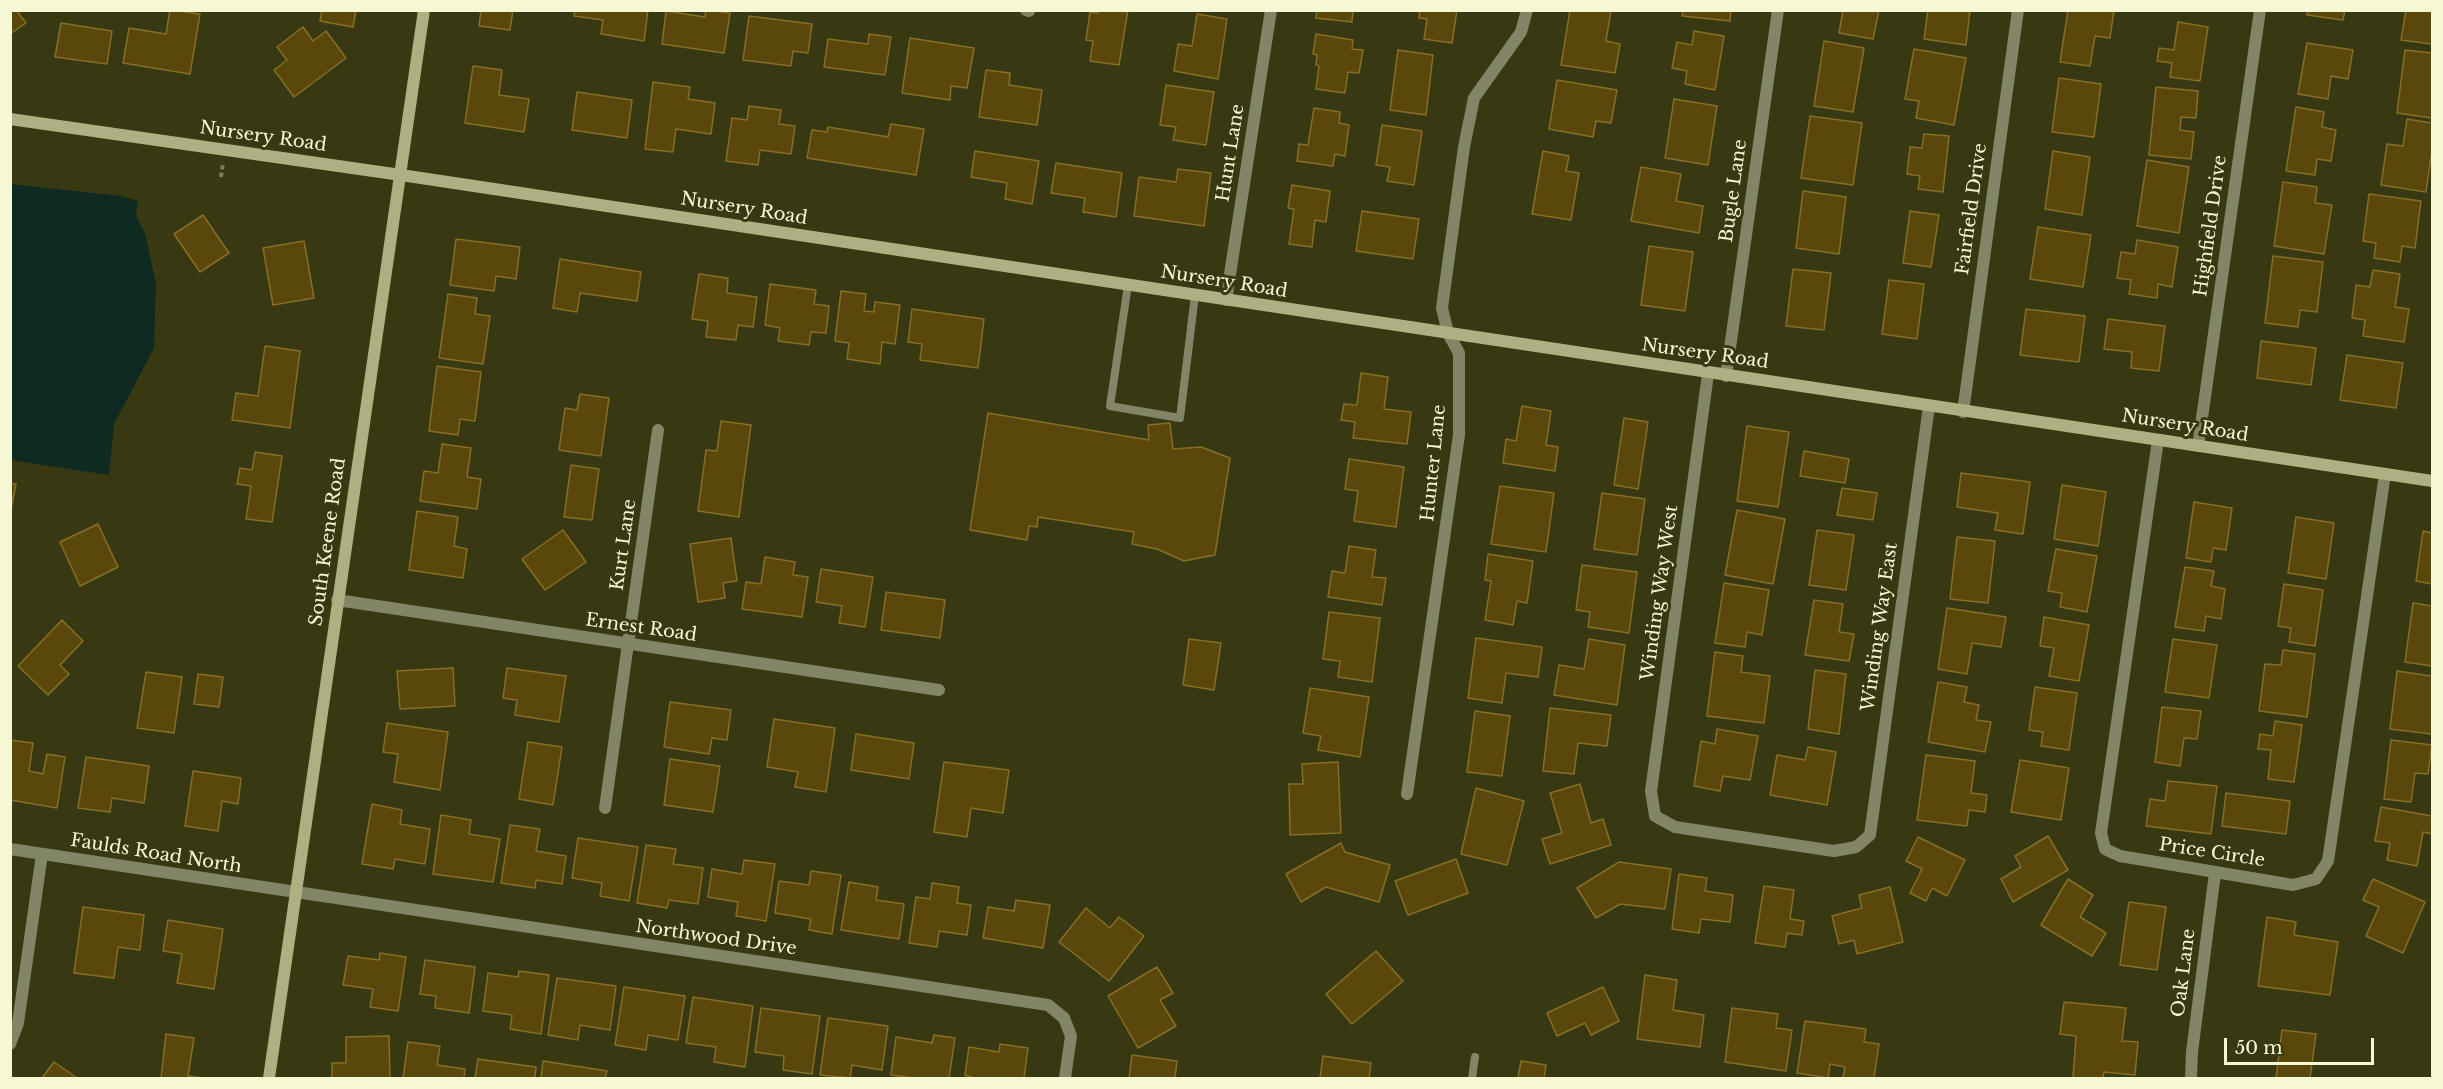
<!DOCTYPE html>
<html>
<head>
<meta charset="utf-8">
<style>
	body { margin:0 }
	#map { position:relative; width:2443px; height:1089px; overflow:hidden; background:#383913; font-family:"Libre Baskerville",serif }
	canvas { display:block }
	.frame { position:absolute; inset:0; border:12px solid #f5f8d3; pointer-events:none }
	.scale { position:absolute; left:2224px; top:1038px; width:150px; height:27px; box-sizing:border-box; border:3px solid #f5f8d3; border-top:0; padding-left:8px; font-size:18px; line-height:21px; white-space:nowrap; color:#f5f8d3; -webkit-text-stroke:4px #383913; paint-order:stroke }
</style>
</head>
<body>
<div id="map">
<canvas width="2443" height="1089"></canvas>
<div class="frame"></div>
<div class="scale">50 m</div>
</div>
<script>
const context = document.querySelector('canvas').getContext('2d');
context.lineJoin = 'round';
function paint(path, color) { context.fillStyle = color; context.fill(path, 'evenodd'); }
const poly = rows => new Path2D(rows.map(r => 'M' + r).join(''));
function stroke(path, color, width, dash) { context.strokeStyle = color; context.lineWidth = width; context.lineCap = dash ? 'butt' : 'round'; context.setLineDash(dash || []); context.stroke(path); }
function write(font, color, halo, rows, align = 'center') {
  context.font = font + ' "Libre Baskerville",serif'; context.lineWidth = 6; context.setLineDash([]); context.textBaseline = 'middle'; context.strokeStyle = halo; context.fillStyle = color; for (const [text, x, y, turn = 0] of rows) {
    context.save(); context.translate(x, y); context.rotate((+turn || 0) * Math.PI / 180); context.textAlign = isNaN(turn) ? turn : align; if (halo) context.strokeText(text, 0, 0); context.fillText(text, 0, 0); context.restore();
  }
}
paint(poly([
	[10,184,121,196,138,201,136,216,145,233,156,284,154,348,114,424,109,475,11,460]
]), '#0e2a21');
const building = poly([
	[10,10,16,10,26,23,10,34,10,10],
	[170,10,200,14,190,74,123,63,129,28,166,34,170,10],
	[322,10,356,10,353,27,320,21,322,10],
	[481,10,513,10,510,30,479,26,481,10],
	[575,10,648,10,644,41,601,34,603,20,574,16,575,10],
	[706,10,730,13,724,53,662,44,666,11,705,17,706,10],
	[1098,10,1128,10,1119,65,1090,61,1093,41,1086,40,1090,12,1098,13,1098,10],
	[1317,10,1353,10,1352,22,1316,18,1317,10],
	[1420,10,1457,10,1452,43,1424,39,1427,19,1419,18,1420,10],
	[1570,10,1611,11,1606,41,1620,44,1615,73,1561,65,1570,10],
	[1683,10,1731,10,1730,21,1682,16,1683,10],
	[1843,10,1879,10,1873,39,1839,33,1843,10],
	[1928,10,1970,10,1966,45,1924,39,1928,10],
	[2068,10,2114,10,2110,38,2095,36,2090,66,2060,62,2068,10],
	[2308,10,2345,10,2343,20,2307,15,2308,10],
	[2406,10,2432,10,2432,44,2401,40,2406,10],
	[1197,14,1227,19,1218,79,1174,71,1178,44,1192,46,1197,14],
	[749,16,812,24,808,53,793,51,791,66,743,60,749,16],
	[2178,22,2208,27,2200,81,2170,77,2172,63,2157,61,2159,48,2174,50,2178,22],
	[61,23,112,31,107,64,55,57,61,23],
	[303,27,313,41,326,31,346,58,294,97,274,70,287,60,277,47,303,27],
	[1694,31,1724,36,1715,90,1685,84,1687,71,1672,68,1677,42,1692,45,1694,31],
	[869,34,891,37,885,75,824,67,828,39,868,44,869,34],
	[1316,34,1353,40,1352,49,1363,50,1359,73,1348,72,1345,93,1316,89,1319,66,1316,65,1317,55,1313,54,1316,34],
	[910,38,974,48,967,88,951,86,950,100,902,93,910,38],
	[1824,41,1864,48,1853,112,1814,106,1824,41],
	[2307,43,2353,50,2348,79,2331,76,2328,99,2298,94,2307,43],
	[1914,49,1966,58,1954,125,1916,118,1919,101,1905,99,1914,49],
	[1398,50,1433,55,1426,115,1390,110,1398,50],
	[2405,50,2432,53,2432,118,2397,113,2405,50],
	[473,66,502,70,499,95,529,99,524,132,465,123,473,66],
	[986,70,1010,73,1009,85,1042,90,1037,125,979,117,986,70],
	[2059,78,2101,84,2094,137,2052,132,2059,78],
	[1557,80,1617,90,1611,123,1596,121,1593,137,1549,129,1557,80],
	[653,82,690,87,688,99,715,103,711,134,676,129,673,152,645,149,653,82],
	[1166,85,1214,92,1206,145,1173,140,1176,127,1160,125,1166,85],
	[2156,87,2198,91,2196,118,2181,117,2180,130,2194,132,2191,159,2149,155,2156,87],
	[577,92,632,100,627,138,572,130,577,92],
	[1674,99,1717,106,1708,165,1665,158,1674,99],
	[749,106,781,110,779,124,795,126,791,154,760,150,758,165,726,161,732,118,747,120,749,106],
	[2296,107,2324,112,2322,127,2336,130,2331,161,2317,159,2315,175,2286,171,2296,107],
	[1314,108,1340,112,1339,123,1349,125,1345,156,1335,154,1333,166,1297,161,1299,144,1308,145,1314,108],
	[1810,116,1862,123,1853,185,1801,178,1810,116],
	[2407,119,2432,123,2432,150,2426,192,2381,185,2387,144,2403,146,2407,119],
	[891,124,924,129,916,175,807,158,812,130,827,132,828,127,888,137,891,124],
	[1382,125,1422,131,1414,185,1387,181,1390,167,1376,165,1382,125],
	[1924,134,1949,136,1943,192,1918,189,1920,176,1907,174,1910,147,1922,148,1924,134],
	[975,151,1039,161,1032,204,1005,199,1007,183,971,177,975,151],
	[1543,151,1569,156,1566,171,1579,173,1571,220,1532,214,1543,151],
	[2053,151,2090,157,2082,215,2045,209,2053,151],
	[2147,160,2189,167,2179,233,2137,226,2147,160],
	[1056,163,1122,173,1116,217,1083,212,1085,198,1051,193,1056,163],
	[1641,167,1681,174,1676,201,1703,206,1699,233,1631,221,1641,167],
	[1178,169,1211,173,1204,226,1134,216,1139,177,1176,182,1178,169],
	[2283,182,2317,187,2315,203,2332,205,2324,254,2274,246,2283,182],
	[1292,185,1330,191,1326,222,1315,220,1312,247,1289,244,1294,209,1288,208,1292,185],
	[1803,191,1846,197,1839,254,1796,248,1803,191],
	[2369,194,2421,201,2415,248,2402,246,2400,262,2374,258,2376,243,2363,241,2369,194],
	[1362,211,1419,219,1413,259,1356,251,1362,211],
	[1910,211,1939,215,1931,267,1903,263,1910,211],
	[203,215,229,253,200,272,174,234,203,215],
	[2038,227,2091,235,2083,287,2030,279,2038,227],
	[456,239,520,247,516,279,496,276,494,291,450,285,456,239],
	[2137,240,2178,247,2172,287,2158,284,2157,298,2129,294,2131,280,2117,278,2121,252,2135,254,2137,240],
	[304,241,314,298,273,305,263,248,304,241],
	[1649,246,1693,252,1685,311,1641,305,1649,246],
	[2273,256,2323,262,2317,312,2300,310,2298,327,2265,323,2273,256],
	[560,259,641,272,637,301,580,293,577,312,553,308,560,259],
	[1793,269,1831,273,1824,330,1786,326,1793,269],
	[2373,270,2400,274,2395,307,2409,309,2404,342,2363,336,2365,320,2352,318,2356,285,2370,287,2373,270],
	[699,274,728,278,727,293,757,297,753,327,738,325,736,340,706,337,708,321,692,319,699,274],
	[1889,280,1924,284,1917,339,1882,334,1889,280],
	[770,284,816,290,814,304,829,306,826,333,811,332,809,345,778,341,780,328,765,325,770,284],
	[841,291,866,294,864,311,874,312,875,302,900,305,895,344,882,342,880,364,847,359,849,343,835,341,841,291],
	[448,294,477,298,475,314,490,316,483,364,439,358,448,294],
	[912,309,984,319,978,368,920,360,922,344,908,342,912,309],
	[2026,309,2085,316,2079,362,2020,355,2026,309],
	[2108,319,2165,326,2159,371,2131,368,2132,352,2104,349,2108,319],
	[2261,341,2316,348,2311,385,2257,378,2261,341],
	[265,346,300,351,290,428,232,420,236,393,258,396,265,346],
	[2347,355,2403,363,2396,408,2340,400,2347,355],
	[437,366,481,372,475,421,460,419,458,435,429,431,437,366],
	[1361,373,1388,377,1384,409,1411,412,1407,444,1353,438,1355,422,1341,420,1344,404,1357,405,1361,373],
	[580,394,609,398,601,456,559,450,565,408,577,410,580,394],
	[1522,406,1551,411,1546,445,1558,447,1555,471,1503,463,1506,439,1516,441,1522,406],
	[988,413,1149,440,1148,425,1170,423,1173,449,1201,447,1230,458,1215,555,1184,561,1157,549,1132,544,1134,532,1038,517,1037,527,1029,526,1027,540,970,530,988,413],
	[1624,418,1648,422,1638,489,1614,485,1624,418],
	[721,421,751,425,739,517,698,511,706,450,717,451,721,421],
	[1747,426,1789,432,1778,507,1737,501,1747,426],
	[442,444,471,448,467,477,481,479,477,509,420,501,424,471,438,473,442,444],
	[1804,451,1849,459,1845,483,1800,476,1804,451],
	[255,452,282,456,272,522,246,519,251,486,237,484,240,468,252,470,255,452],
	[1349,459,1404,467,1396,527,1354,521,1358,491,1345,489,1349,459],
	[571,465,599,469,592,520,564,517,571,465],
	[1961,473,2030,482,2023,534,1995,530,1998,513,1957,507,1961,473],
	[10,483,16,484,10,515,10,483],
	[2062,485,2106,492,2098,546,2054,539,2062,485],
	[1500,486,1554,493,1546,552,1491,544,1500,486],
	[1842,488,1877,493,1873,520,1837,515,1842,488],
	[1602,493,1645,499,1637,555,1594,549,1602,493],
	[2194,502,2232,508,2226,550,2213,548,2211,562,2186,558,2194,502],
	[1737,510,1785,519,1773,584,1725,575,1737,510],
	[417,511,458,517,454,546,467,549,463,578,409,570,417,511],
	[2296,517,2334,523,2326,579,2288,573,2296,517],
	[98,524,118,567,80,586,60,542,98,524],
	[563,530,586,562,545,590,522,559,563,530],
	[1817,530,1854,535,1846,590,1809,585,1817,530],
	[2423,531,2432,533,2432,584,2416,581,2423,531],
	[1957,537,1995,541,1988,603,1950,599,1957,537],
	[731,538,737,581,723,583,725,598,698,602,690,544,731,538],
	[1349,546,1376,550,1372,577,1386,578,1382,605,1328,597,1332,571,1345,573,1349,546],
	[2056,549,2097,556,2087,612,2060,607,2062,593,2048,591,2056,549],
	[1488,554,1533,561,1527,603,1517,601,1513,625,1485,620,1491,581,1485,580,1488,554],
	[765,557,795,562,793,575,808,577,802,617,742,609,746,582,761,584,765,557],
	[1582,565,1637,572,1629,633,1588,627,1590,612,1576,610,1582,565],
	[2185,567,2214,571,2211,586,2225,589,2221,619,2206,616,2204,631,2175,627,2185,567],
	[821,569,873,577,865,627,839,623,842,606,816,602,821,569],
	[1724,583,1769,590,1762,635,1747,632,1745,647,1715,643,1724,583],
	[2284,584,2323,590,2315,646,2289,642,2291,628,2278,626,2284,584],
	[886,592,945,600,940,638,881,630,886,592],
	[1814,600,1843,604,1839,632,1854,634,1849,661,1805,655,1814,600],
	[2413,603,2432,606,2432,666,2405,662,2413,603],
	[1947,608,2006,617,2001,647,1972,643,1967,674,1938,669,1947,608],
	[1329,612,1380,618,1372,682,1338,677,1340,661,1323,659,1329,612],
	[2044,617,2089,625,2079,681,2049,676,2054,648,2040,646,2044,617],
	[62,620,83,641,60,665,69,674,48,695,18,666,62,620],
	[1476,638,1542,647,1538,677,1506,673,1502,703,1468,698,1476,638],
	[1189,639,1221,643,1214,690,1183,685,1189,639],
	[1589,639,1625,645,1617,705,1554,695,1559,665,1584,669,1589,639],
	[2173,639,2217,645,2209,698,2165,692,2173,639],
	[2283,650,2315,654,2307,717,2259,711,2265,664,2281,665,2283,650],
	[1715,652,1743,656,1741,672,1770,676,1764,723,1707,716,1715,652],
	[453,668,455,706,400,709,397,671,453,668],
	[507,668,566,676,559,722,515,715,517,700,503,698,507,668],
	[1815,670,1846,674,1839,734,1808,729,1815,670],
	[2397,671,2432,676,2432,734,2390,729,2397,671],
	[146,672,182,677,174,733,137,728,146,672],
	[198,674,223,677,219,707,194,704,198,674],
	[1938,682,1967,687,1964,702,1979,705,1976,720,1991,722,1985,752,1928,742,1938,682],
	[2035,687,2077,693,2069,750,2041,746,2043,732,2029,730,2035,687],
	[1310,688,1369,697,1360,757,1318,750,1321,736,1303,733,1310,688],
	[670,702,731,710,727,740,712,738,709,754,664,747,670,702],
	[2162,707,2201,711,2197,739,2184,738,2180,766,2155,762,2162,707],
	[1550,708,1611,715,1607,746,1578,743,1574,774,1543,771,1550,708],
	[1475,711,1510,716,1502,776,1467,772,1475,711],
	[774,719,835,728,826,792,795,787,798,772,767,767,774,719],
	[2275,721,2302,725,2294,782,2268,779,2271,750,2258,749,2260,734,2273,736,2275,721],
	[387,723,448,732,440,790,394,782,398,754,383,752,387,723],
	[1717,729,1758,736,1750,780,1723,776,1720,791,1694,786,1701,741,1715,744,1717,729],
	[856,734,914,743,909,779,851,770,856,734],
	[10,740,33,743,29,771,43,774,47,754,65,757,57,808,10,800,10,740],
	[2391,740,2432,745,2428,774,2415,773,2411,802,2384,799,2391,740],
	[528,742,562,747,553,805,519,799,528,742],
	[1808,747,1836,752,1827,805,1770,795,1777,755,1805,760,1808,747],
	[1926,755,1975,761,1971,793,1987,795,1985,812,1969,810,1967,826,1917,820,1926,755],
	[86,757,149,766,144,803,112,798,110,812,78,808,86,757],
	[670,759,720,766,713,812,664,805,670,759],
	[2020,760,2069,768,2061,820,2011,812,2020,760],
	[944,762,1009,770,1003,813,971,808,967,837,934,832,944,762],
	[1338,762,1341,833,1290,835,1289,784,1303,784,1302,764,1338,762],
	[193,771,241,778,238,804,222,801,218,831,185,826,193,771],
	[2168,781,2217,786,2211,834,2146,826,2150,799,2165,801,2168,781],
	[1580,784,1591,823,1603,819,1611,845,1550,864,1542,839,1562,833,1550,793,1580,784],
	[1476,788,1524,801,1507,865,1461,854,1476,788],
	[2226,793,2290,801,2286,834,2222,826,2226,793],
	[372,804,402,810,400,824,430,829,425,864,395,859,393,869,362,864,372,804],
	[2381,807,2432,816,2432,834,2423,832,2417,866,2387,860,2390,843,2375,841,2381,807],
	[441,815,471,820,469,834,500,839,493,882,433,874,441,815],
	[510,825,540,829,536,851,566,856,562,884,536,880,535,888,501,883,510,825],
	[2048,836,2068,870,2013,902,2001,879,2021,867,2015,856,2048,836],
	[1918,837,1965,860,1947,896,1932,888,1926,901,1910,893,1922,869,1906,861,1918,837],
	[578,838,638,847,629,901,600,896,602,883,572,878,578,838],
	[1341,843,1345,852,1390,865,1379,902,1326,887,1301,902,1286,874,1341,843],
	[646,845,676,849,673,864,703,868,698,904,669,900,667,908,637,903,646,845],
	[1456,859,1468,893,1408,915,1395,881,1456,859],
	[744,860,775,864,766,921,736,916,738,902,708,897,712,869,742,874,744,860],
	[1619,862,1671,869,1665,909,1620,904,1596,918,1577,888,1619,862],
	[811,871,841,875,832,934,809,930,811,919,775,913,779,881,809,885,811,871],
	[1679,874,1707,878,1705,891,1733,895,1730,922,1701,919,1699,933,1672,929,1679,874],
	[2068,879,2093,895,2080,917,2106,933,2092,956,2041,925,2068,879],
	[2373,879,2425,902,2403,953,2366,936,2379,907,2363,900,2373,879],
	[849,882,878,887,876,900,904,904,899,939,841,930,849,882],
	[932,883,959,887,957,903,971,905,967,935,939,931,937,947,909,943,916,897,930,899,932,883],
	[1764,886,1794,890,1790,919,1804,921,1802,935,1787,933,1785,947,1755,943,1764,886],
	[1890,887,1903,942,1857,954,1854,940,1839,944,1832,916,1862,908,1859,895,1890,887],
	[1016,900,1050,905,1043,948,983,938,988,907,1014,911,1016,900],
	[2129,902,2166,907,2157,970,2120,965,2129,902],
	[83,907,144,915,140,950,118,947,114,978,74,973,83,907],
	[1086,908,1110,928,1119,917,1144,936,1109,981,1059,942,1086,908],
	[2267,917,2296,922,2294,935,2338,942,2330,995,2258,986,2267,917],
	[168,920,223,929,214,989,177,983,182,954,163,951,168,920],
	[1376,951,1403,981,1352,1024,1326,994,1376,951],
	[380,953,406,957,398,1011,370,1007,373,989,343,985,348,956,379,960,380,953],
	[425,960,475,967,469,1013,435,1008,436,996,420,994,425,960],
	[1157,967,1173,993,1160,1000,1176,1026,1138,1048,1108,996,1157,967],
	[519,971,549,975,541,1034,510,1029,512,1015,483,1011,488,973,518,977,519,971],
	[1645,975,1677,980,1673,1010,1704,1015,1700,1047,1637,1039,1645,975],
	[557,978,616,986,610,1030,580,1025,578,1040,548,1035,557,978],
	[624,987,685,996,678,1040,648,1035,646,1050,615,1045,624,987],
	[1603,987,1619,1021,1591,1035,1585,1023,1557,1036,1547,1013,1603,987],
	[693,997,753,1006,745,1067,714,1062,716,1047,686,1043,693,997],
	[2064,1002,2126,1008,2122,1041,2138,1042,2135,1075,2104,1072,2103,1078,2073,1078,2076,1036,2060,1034,2064,1002],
	[761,1008,820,1016,812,1074,783,1070,784,1056,755,1052,761,1008],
	[1732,1008,1778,1014,1776,1028,1792,1030,1786,1071,1725,1062,1732,1008],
	[828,1018,888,1026,882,1070,852,1065,850,1078,820,1075,828,1018],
	[1805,1021,1866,1029,1864,1042,1879,1044,1874,1078,1843,1078,1845,1067,1830,1064,1828,1078,1797,1073,1805,1021],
	[2282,1030,2316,1034,2310,1078,2276,1078,2282,1030],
	[166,1034,194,1038,188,1076,203,1078,161,1078,166,1034],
	[934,1035,955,1038,949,1078,915,1078,891,1075,896,1037,932,1043,934,1035],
	[389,1036,390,1078,332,1078,332,1063,346,1063,346,1037,389,1036],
	[408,1042,440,1046,437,1065,465,1069,464,1078,403,1078,408,1042],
	[1000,1044,1028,1048,1024,1078,974,1078,965,1075,969,1047,999,1052,1000,1044],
	[1132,1055,1177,1061,1175,1078,1129,1078,1132,1055],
	[1323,1056,1371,1063,1369,1078,1320,1078,1323,1056],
	[478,1059,536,1067,535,1078,475,1078,478,1059],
	[543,1061,607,1071,605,1078,541,1078,543,1061],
	[1521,1061,1546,1065,1544,1078,1518,1078,1521,1061],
	[54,1062,77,1078,42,1078,54,1062]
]);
paint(building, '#59470c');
stroke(building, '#876f25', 1.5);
stroke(poly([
	[221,177,223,163]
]), '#7b7d58', 4, [4.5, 3]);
stroke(poly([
	[1128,285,1110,406,1180,418,1195,295],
	[1472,1078,1475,1057]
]), '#838567', 8);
stroke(poly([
	[1026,10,1029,11],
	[1226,300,1271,10],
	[1708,374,1651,791,1655,816,1675,827,1834,851,1856,847,1870,835,1929,406],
	[1726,376,1778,10],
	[1963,412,2018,10],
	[2158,440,2101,833,2105,849,2120,856,2293,885,2316,879,2328,861,2385,474],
	[2198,446,2260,10],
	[337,600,939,690],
	[1407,794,1459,435,1459,353,1448,333,1442,308,1464,147,1474,98,1521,32,1527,10],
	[605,808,658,430],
	[10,849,1048,1005,1064,1018,1071,1036,1065,1078],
	[10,1044,18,1023,42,854],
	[2191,1078,2192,1052,2215,873]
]), '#838567', 12);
stroke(poly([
	[10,119,401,175,2432,481],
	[269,1078,424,10]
]), '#adb080', 12);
write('18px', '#f5f8d3', '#383913', [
	["Nursery Road",263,137,8],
	["Hunt Lane",1231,153,-81],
	["Bugle Lane",1734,191,-82],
	["Nursery Road",744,209,9],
	["Fairfield Drive",1972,209,-82],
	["Highfield Drive",2211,226,-82],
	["Nursery Road",1224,282,9],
	["Nursery Road",1705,354,8],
	["Nursery Road",2185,426,9],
	["Hunter Lane",1434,463,-84],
	["South Keene Road",328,542,-82],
	["Kurt Lane",624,545,-82],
	["Winding Way West",1660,593,-82],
	["Winding Way East",1880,627,-82],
	["Ernest Road",641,628,8],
	["Price Circle",2212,853,9],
	["Faulds Road North",156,854,9],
	["Northwood Drive",716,938,8],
	["Oak Lane",2184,973,-83]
]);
</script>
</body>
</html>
